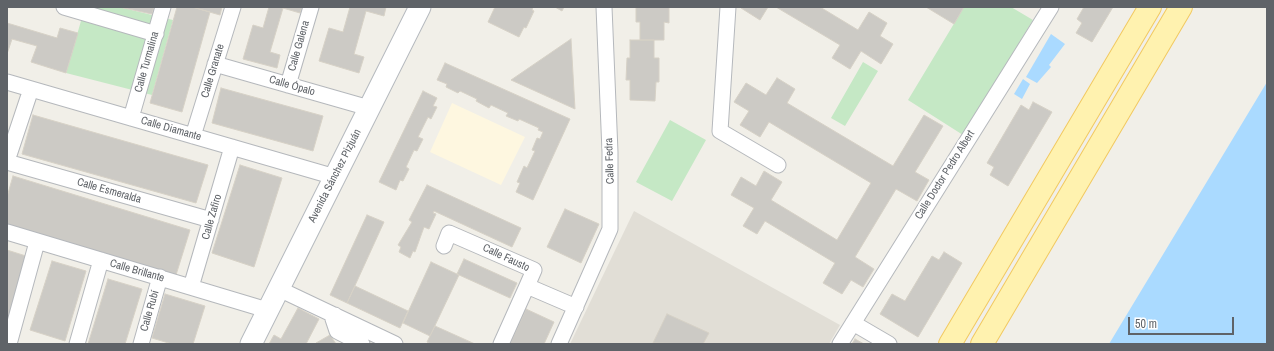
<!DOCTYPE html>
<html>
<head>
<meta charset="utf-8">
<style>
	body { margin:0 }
	#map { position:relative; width:1274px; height:351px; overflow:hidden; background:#f1efe8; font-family:"Archivo Narrow",sans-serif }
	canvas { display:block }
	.frame { position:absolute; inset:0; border:8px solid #5f6368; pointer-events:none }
	.scale { position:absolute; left:1128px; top:317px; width:106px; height:18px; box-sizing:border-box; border:2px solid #5f6368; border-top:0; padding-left:5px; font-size:12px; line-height:14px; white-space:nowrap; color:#5f6368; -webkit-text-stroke:3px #fff; paint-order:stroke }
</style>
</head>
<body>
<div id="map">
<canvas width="1274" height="351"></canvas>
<div class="frame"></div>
<div class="scale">50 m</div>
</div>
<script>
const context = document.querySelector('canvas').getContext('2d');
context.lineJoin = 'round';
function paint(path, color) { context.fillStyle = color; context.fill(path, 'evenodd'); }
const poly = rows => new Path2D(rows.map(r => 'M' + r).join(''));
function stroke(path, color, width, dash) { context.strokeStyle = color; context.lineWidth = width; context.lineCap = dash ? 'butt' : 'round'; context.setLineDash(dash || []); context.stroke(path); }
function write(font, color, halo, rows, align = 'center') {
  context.font = font + ' "Archivo Narrow",sans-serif'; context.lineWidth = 4; context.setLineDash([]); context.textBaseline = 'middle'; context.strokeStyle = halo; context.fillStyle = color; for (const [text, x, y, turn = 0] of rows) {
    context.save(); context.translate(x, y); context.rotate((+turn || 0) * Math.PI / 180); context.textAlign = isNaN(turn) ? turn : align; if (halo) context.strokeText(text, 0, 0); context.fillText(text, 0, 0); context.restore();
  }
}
paint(poly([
	[452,103,525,137,501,185,430,152]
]), '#fef7e0');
paint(poly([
	[634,211,840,325,829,344,570,344]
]), '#e1ded6');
paint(poly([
	[85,7,119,7,173,20,152,95,66,73],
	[964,7,1011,7,1033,20,963,135,908,100],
	[863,62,878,71,845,126,831,118],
	[670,120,706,140,672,201,636,182]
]), '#c5e8c5');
paint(poly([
	[1051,34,1065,44,1049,65,1051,67,1037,83,1026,77],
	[1023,79,1030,84,1022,99,1014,94],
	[1267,82,1267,344,1109,344]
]), '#aadaff');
const building = poly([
	[119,7,154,7,152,14,119,7],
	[177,7,192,7,210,12,182,112,150,103,177,7],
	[192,7,222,7,220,15,192,7],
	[269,7,302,7,300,13,283,8,270,52,280,55,277,68,243,59,253,25,263,28,269,7],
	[350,7,386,7,384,16,366,11,354,54,364,57,359,73,319,61,329,28,343,32,350,7],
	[495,7,533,7,532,10,534,11,526,28,524,27,519,37,488,22,495,7],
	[555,7,564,7,562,11,555,7],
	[636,7,669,7,669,23,664,22,664,40,640,40,640,22,636,22,636,7],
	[742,7,768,7,760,20,741,8,742,7],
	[776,7,820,7,858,30,869,12,887,23,880,36,893,44,881,64,861,51,850,69,832,58,840,45,776,7],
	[926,7,964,7,954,24,926,7],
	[1084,7,1113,7,1092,42,1076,33,1082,23,1077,19,1084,7],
	[7,23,57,38,60,28,78,33,66,73,31,62,37,46,12,39,7,54,7,23],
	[571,39,575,109,511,80,571,39],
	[630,40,654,40,654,58,659,58,659,82,656,82,655,101,630,100,630,80,626,80,627,58,630,58,630,40],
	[445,63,570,119,533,200,516,192,520,183,517,182,524,166,527,168,535,151,532,150,537,138,540,139,543,132,538,130,539,128,519,119,518,121,506,116,508,113,491,105,489,108,476,101,477,99,460,91,458,93,446,87,447,84,437,80,445,63],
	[777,78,795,89,787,103,893,166,924,115,943,126,915,172,929,180,917,201,896,189,855,257,874,269,863,287,851,280,842,294,823,283,835,263,765,221,757,234,743,226,754,208,731,195,741,177,756,186,764,171,782,182,771,200,837,240,871,183,769,122,760,137,740,125,749,111,734,102,746,83,766,95,777,78],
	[221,88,323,116,313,151,212,123,221,88],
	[423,91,437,98,433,106,437,107,431,119,428,117,418,137,423,139,417,151,414,150,406,167,409,169,403,181,400,180,396,190,379,182,423,91],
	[1033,102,1052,112,1008,186,990,175,994,167,987,163,1021,105,1029,110,1033,102],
	[33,115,208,165,196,203,22,154,33,115],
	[240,165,282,178,254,267,212,253,240,165],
	[13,176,190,230,176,275,7,224,7,197,13,176],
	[427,185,521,228,512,247,434,211,433,213,436,214,429,229,424,227,415,252,413,251,410,258,399,252,401,247,398,245,412,222,409,220,427,185],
	[565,209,599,224,581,263,547,247,565,209],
	[367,215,384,222,347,303,330,295,367,215],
	[7,250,29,257,7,326,7,250],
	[944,252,962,263,918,337,880,314,892,294,905,301,932,256,939,260,944,252],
	[464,259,517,283,510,298,457,274,464,259],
	[52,261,86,271,65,341,30,330,52,261],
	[431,262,459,275,430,336,403,323,431,262],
	[108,279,142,289,125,344,88,344,108,279],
	[355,286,408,311,400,328,347,303,355,286],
	[165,294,205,306,193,344,172,344,152,338,165,294],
	[298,308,319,319,306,344,269,344,274,335,281,339,298,308],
	[526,309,554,322,544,344,510,344,526,309],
	[667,314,709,333,703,344,653,343,667,314],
	[435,326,475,344,431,344,427,342,435,326],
	[330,335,336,344,317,344,316,343,330,335],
	[855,339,864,344,852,344,855,339]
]);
paint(building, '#cccac5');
stroke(building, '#d6d1c6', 1);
const street = poly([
	[64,7,156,34],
	[728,7,720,131,778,165],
	[215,64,369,108],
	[7,82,335,177],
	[288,85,311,7],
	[131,118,163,7],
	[193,136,233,7],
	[7,161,31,89],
	[7,162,211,220],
	[7,232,267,310],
	[444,246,449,233,534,270,527,286,576,307],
	[191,287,232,147],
	[279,289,395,344],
	[335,315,333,319,337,331,362,344],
	[853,323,889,344],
	[9,344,37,242],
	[77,344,101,260],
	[141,344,160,277],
	[501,344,527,286],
	[559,344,610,229,610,152,604,7],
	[840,344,1051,7]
]);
const secondary = poly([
	[251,344,420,7]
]);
const primary = poly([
	[950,344,1150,7],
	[982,344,1181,7]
]);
stroke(street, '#b5b8bc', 17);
stroke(secondary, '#b6babf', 23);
stroke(primary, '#f2c960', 24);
stroke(street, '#fff', 15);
stroke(secondary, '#fff', 21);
stroke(primary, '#fff2af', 22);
write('11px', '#5f6368', '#fff', [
	["Calle Galena",299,46,-74],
	["Calle Turmalina",147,62,-74],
	["Calle Granate",213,71,-73],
	["Calle Ópalo",292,86,16],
	["Calle Diamante",171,129,16],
	["Calle Fedra",610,161,-92],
	["Calle Doctor Pedro Albert",945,175,-58],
	["Avenida Sánchez Pizjuán",335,176,-63],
	["Calle Esmeralda",109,191,16],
	["Calle Zafiro",212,217,-74],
	["Calle Fausto",506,258,25],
	["Calle Brillante",137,271,16],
	["Calle Rubí",150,311,-74]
]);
</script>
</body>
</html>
